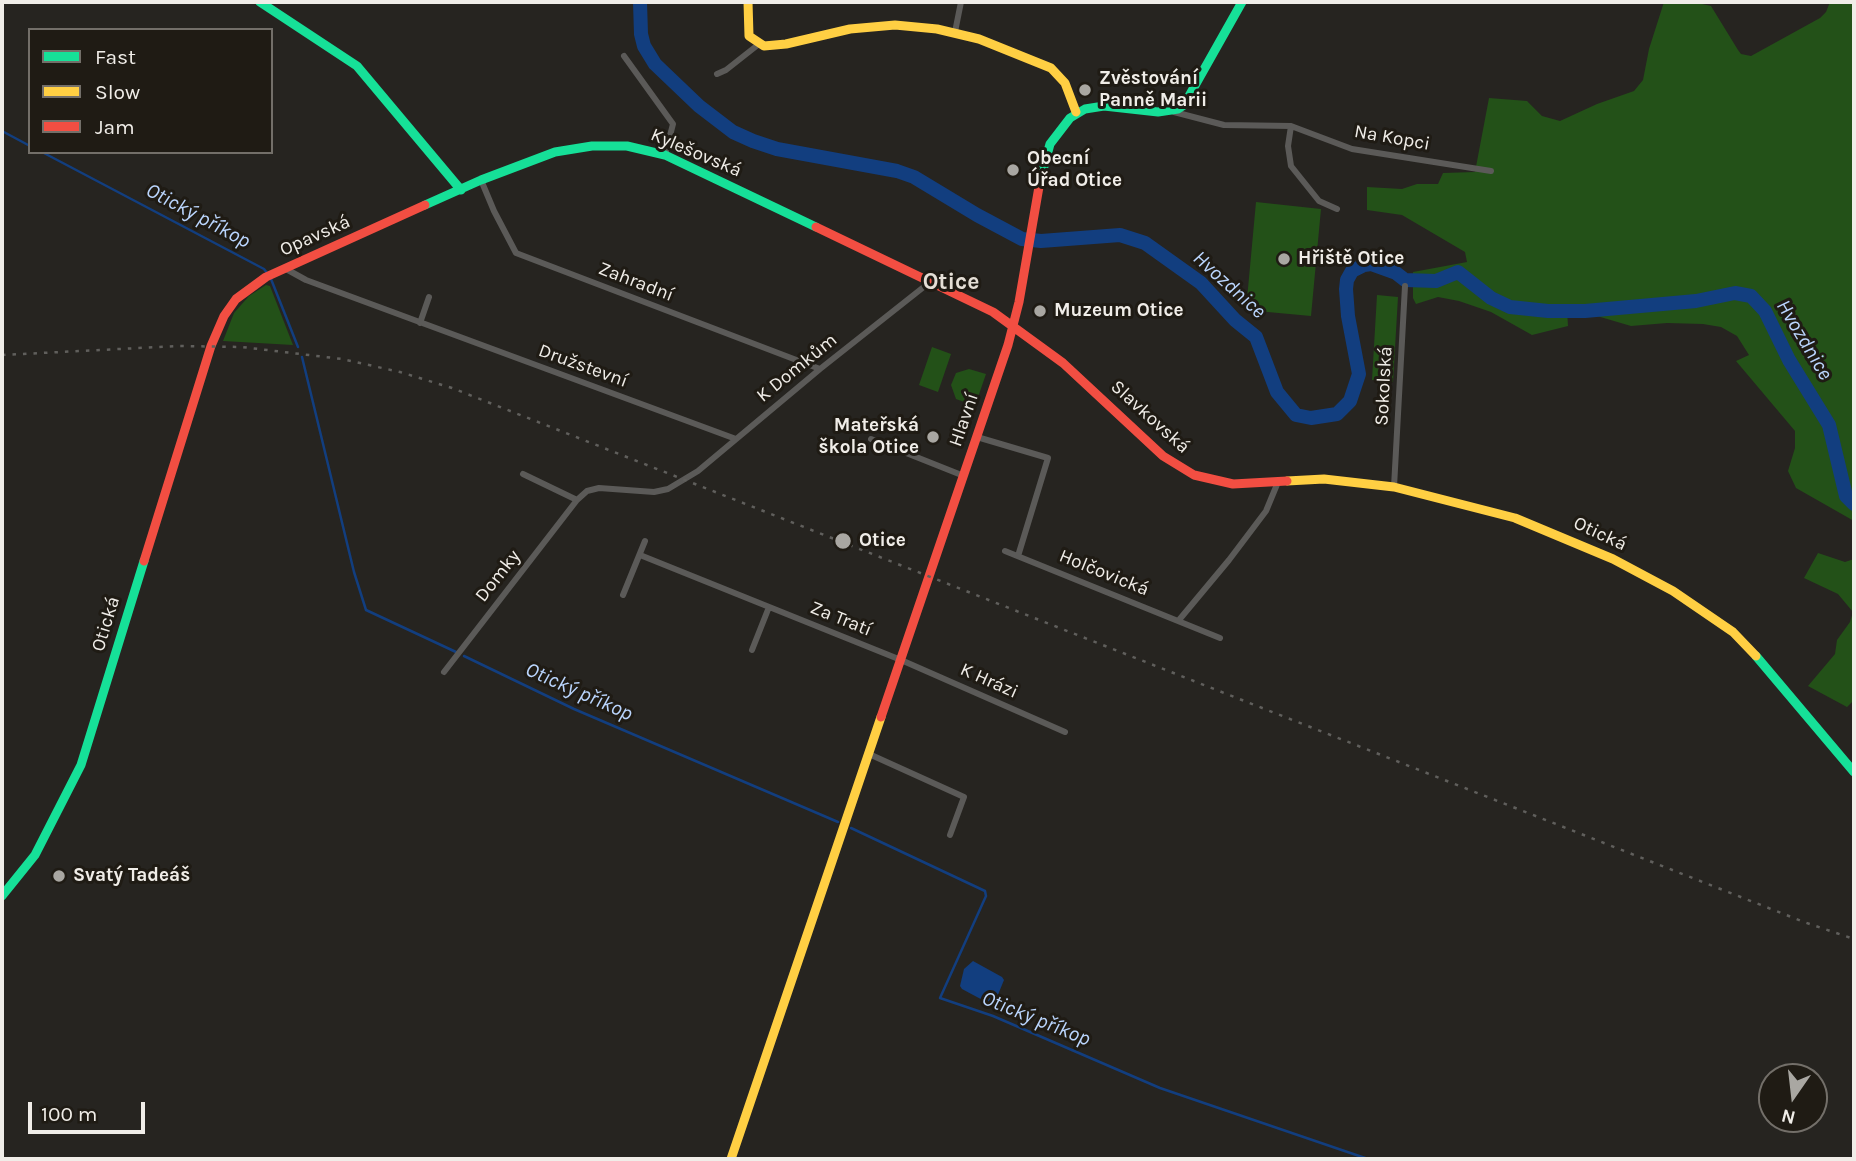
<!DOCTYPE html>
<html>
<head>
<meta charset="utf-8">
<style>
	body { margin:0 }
	#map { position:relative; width:1856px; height:1161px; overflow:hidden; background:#262420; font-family:Karla,sans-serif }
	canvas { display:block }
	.frame { position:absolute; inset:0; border:4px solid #f0ede8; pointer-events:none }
	.legend { position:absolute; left:28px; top:28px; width:245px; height:126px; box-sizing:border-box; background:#1f1b14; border:2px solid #736f69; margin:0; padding:9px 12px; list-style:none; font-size:21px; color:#f0ede8 }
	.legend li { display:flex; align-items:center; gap:14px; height:35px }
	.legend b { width:35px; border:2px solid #736f69 }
	.north { position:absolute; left:1758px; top:1063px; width:70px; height:70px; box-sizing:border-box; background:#1f1b14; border:2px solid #736f69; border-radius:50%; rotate:194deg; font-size:19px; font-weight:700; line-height:28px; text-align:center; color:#f0ede8 }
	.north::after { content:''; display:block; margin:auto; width:24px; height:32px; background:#a9a7a2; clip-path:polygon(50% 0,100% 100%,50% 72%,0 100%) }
	.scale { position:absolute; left:28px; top:1102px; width:117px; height:32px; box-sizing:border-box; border:4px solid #f0ede8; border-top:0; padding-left:9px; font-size:21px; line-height:24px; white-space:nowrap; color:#f0ede8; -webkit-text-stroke:5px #1f1b14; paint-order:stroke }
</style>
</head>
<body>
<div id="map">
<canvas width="1856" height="1161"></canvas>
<div class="frame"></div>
<ul class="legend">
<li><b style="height:9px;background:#16e098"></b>Fast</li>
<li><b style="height:9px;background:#ffcf43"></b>Slow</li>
<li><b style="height:9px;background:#f24e42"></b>Jam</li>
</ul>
<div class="north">N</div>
<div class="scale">100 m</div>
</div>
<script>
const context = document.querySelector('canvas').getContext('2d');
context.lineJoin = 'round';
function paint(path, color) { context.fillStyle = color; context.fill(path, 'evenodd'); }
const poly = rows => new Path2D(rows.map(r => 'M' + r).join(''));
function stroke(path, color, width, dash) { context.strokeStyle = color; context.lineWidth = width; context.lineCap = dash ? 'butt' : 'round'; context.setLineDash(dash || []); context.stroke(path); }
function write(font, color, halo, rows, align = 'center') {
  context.font = font + ' Karla,sans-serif'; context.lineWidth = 6; context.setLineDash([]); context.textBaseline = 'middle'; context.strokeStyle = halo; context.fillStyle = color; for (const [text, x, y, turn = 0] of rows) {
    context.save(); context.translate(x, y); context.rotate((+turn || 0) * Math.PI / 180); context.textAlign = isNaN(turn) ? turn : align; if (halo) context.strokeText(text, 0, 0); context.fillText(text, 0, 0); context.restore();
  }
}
paint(poly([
	[1664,2,1693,2,1711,6,1738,50,1741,54,1751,56,1820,18,1826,12,1830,2,1854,2,1854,521,1796,488,1788,471,1795,448,1795,431,1736,361,1749,355,1737,336,1721,327,1703,324,1667,323,1631,326,1580,311,1567,310,1568,326,1532,335,1491,312,1459,301,1438,297,1416,304,1413,298,1413,272,1467,262,1465,252,1402,215,1367,210,1367,187,1402,189,1417,184,1438,184,1443,173,1475,172,1489,98,1527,101,1542,116,1560,121,1597,104,1634,91,1643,80,1649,49],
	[1256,202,1321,209,1311,316,1246,310],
	[266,285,270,286,293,345,223,341,234,313,249,296],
	[1377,295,1398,297,1393,382,1372,380],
	[932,347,951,354,938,392,919,385],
	[969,369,986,374,975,406,956,399,951,385,956,373],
	[1818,553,1845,562,1854,559,1854,700,1847,707,1808,686,1835,654,1837,640,1850,622,1853,612,1838,594,1804,578]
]), '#235118');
paint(poly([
	[973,961,1002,977,1004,980,995,1002,990,1004,962,989,960,986,964,969]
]), '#123e7f');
stroke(poly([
	[2,131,30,146],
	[42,152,264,269,267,273],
	[271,279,298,347],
	[302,357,354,572,366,610,456,652],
	[464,656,574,709,838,822],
	[851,828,985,891,986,896,940,998,993,1016,1160,1088,1368,1159]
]), '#123e7f', 2.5);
stroke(poly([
	[640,2,641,34,644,46,655,64,699,106,733,132,753,141,777,149,897,171,914,177,977,215,1022,239,1041,241,1120,235,1145,243,1201,283,1235,320,1256,337,1277,392,1296,415,1311,418,1337,414,1350,401,1359,374,1348,316,1346,289,1347,280,1352,271,1364,265,1371,264,1396,273,1405,280,1436,281,1458,272,1491,298,1510,307,1548,311,1585,311,1696,301,1735,293,1751,296,1765,311,1789,360,1829,425,1846,496,1854,504]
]), '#123e7f', 14);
stroke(poly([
	[955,32,961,2],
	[624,56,673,124,665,155],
	[717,74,726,70,759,44],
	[1174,112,1224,125,1291,126,1352,149,1491,171],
	[1291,126,1288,146,1291,166,1319,201,1337,209],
	[481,180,494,211,516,253,820,369],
	[286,269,306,280,736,439],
	[420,323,429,297],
	[977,437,1048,458,1018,556],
	[871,439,964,476],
	[523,474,577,500],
	[1394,487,1405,286],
	[1005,551,1220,638],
	[640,555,901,660,1065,732],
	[623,595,645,541],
	[1179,620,1229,560,1266,511,1278,482],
	[752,650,769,607],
	[444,672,577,500,587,491,599,488,654,492,668,489,698,471,820,369,930,282],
	[869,754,964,797,950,835]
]), '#5b5a58', 6);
stroke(poly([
	[260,2,357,66,461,190],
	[1040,181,1050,144,1070,118,1085,109,1104,106,1158,112,1178,109,1184,105,1242,2],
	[425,205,481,180,555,152,592,146,627,146,665,155,816,227],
	[1756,656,1854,772],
	[2,896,35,855,81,765,144,561]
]), '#16e098', 9);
stroke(poly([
	[748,2,749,36,764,46,786,44,850,29,895,25,937,29,979,39,1051,68,1065,83,1076,112],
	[1287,481,1324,479,1394,487,1515,518,1613,559,1673,591,1733,632,1756,656],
	[731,1159,881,717]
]), '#ffcf43', 9);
stroke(poly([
	[816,227,993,312,1063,363,1163,456,1194,475,1233,484,1287,481],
	[144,561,211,346,224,316,236,299,266,277,425,205],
	[881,717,1008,345,1019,302,1040,181]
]), '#f24e42', 9);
stroke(poly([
	[2,355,178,346,242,347,342,359,400,372,452,388,1804,922,1854,939]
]), '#605f5c', 2.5, [3.5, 7]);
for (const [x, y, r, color] of [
	[1085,90,7,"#a9a7a2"],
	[1013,170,7,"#a9a7a2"],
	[1284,259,7,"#a9a7a2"],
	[1040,311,7,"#a9a7a2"],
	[933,437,7,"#a9a7a2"],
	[843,541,9,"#a9a7a2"],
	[59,876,7,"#a9a7a2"]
]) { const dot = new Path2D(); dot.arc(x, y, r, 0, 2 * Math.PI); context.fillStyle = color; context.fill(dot); stroke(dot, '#1f1b14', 2.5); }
write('bold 19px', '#f0ede8', '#1f1b14', [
	["Zvěstování",1099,79],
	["Panně Marii",1099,101],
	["Obecní",1027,159],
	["Úřad Otice",1027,181],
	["Hřiště Otice",1298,259],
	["Muzeum Otice",1054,311],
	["Mateřská",919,426,"right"],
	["škola Otice",919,448,"right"],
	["Otice",859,541],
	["Svatý Tadeáš",73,876]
], 'left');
write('19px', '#f0ede8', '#1f1b14', [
	["Na Kopci",1392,138,10],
	["Kylešovská",696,153,23],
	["Opavská",315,236,-24],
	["Zahradní",636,282,21],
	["Družstevní",583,366,20],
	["K Domkům",797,368,-39],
	["Sokolská",1384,386,-87],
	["Slavkovská",1150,417,42],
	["Hlavní",964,420,-71],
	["Otická",1600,534,25],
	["Holčovická",1104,573,22],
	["Domky",498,576,-52],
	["Za Tratí",841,619,22],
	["Otická",106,624,-73],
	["K Hrázi",989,681,24]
]);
write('italic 21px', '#bad5fd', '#1f1b14', [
	["Otický příkop",198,216,28],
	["Hvozdnice",1229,285,42],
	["Hvozdnice",1804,340,59],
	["Otický příkop",579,692,24],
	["Otický příkop",1036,1019,22]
]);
write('bold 23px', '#e5dfd6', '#1f1b14', [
	["Otice",951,282]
]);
</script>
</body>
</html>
